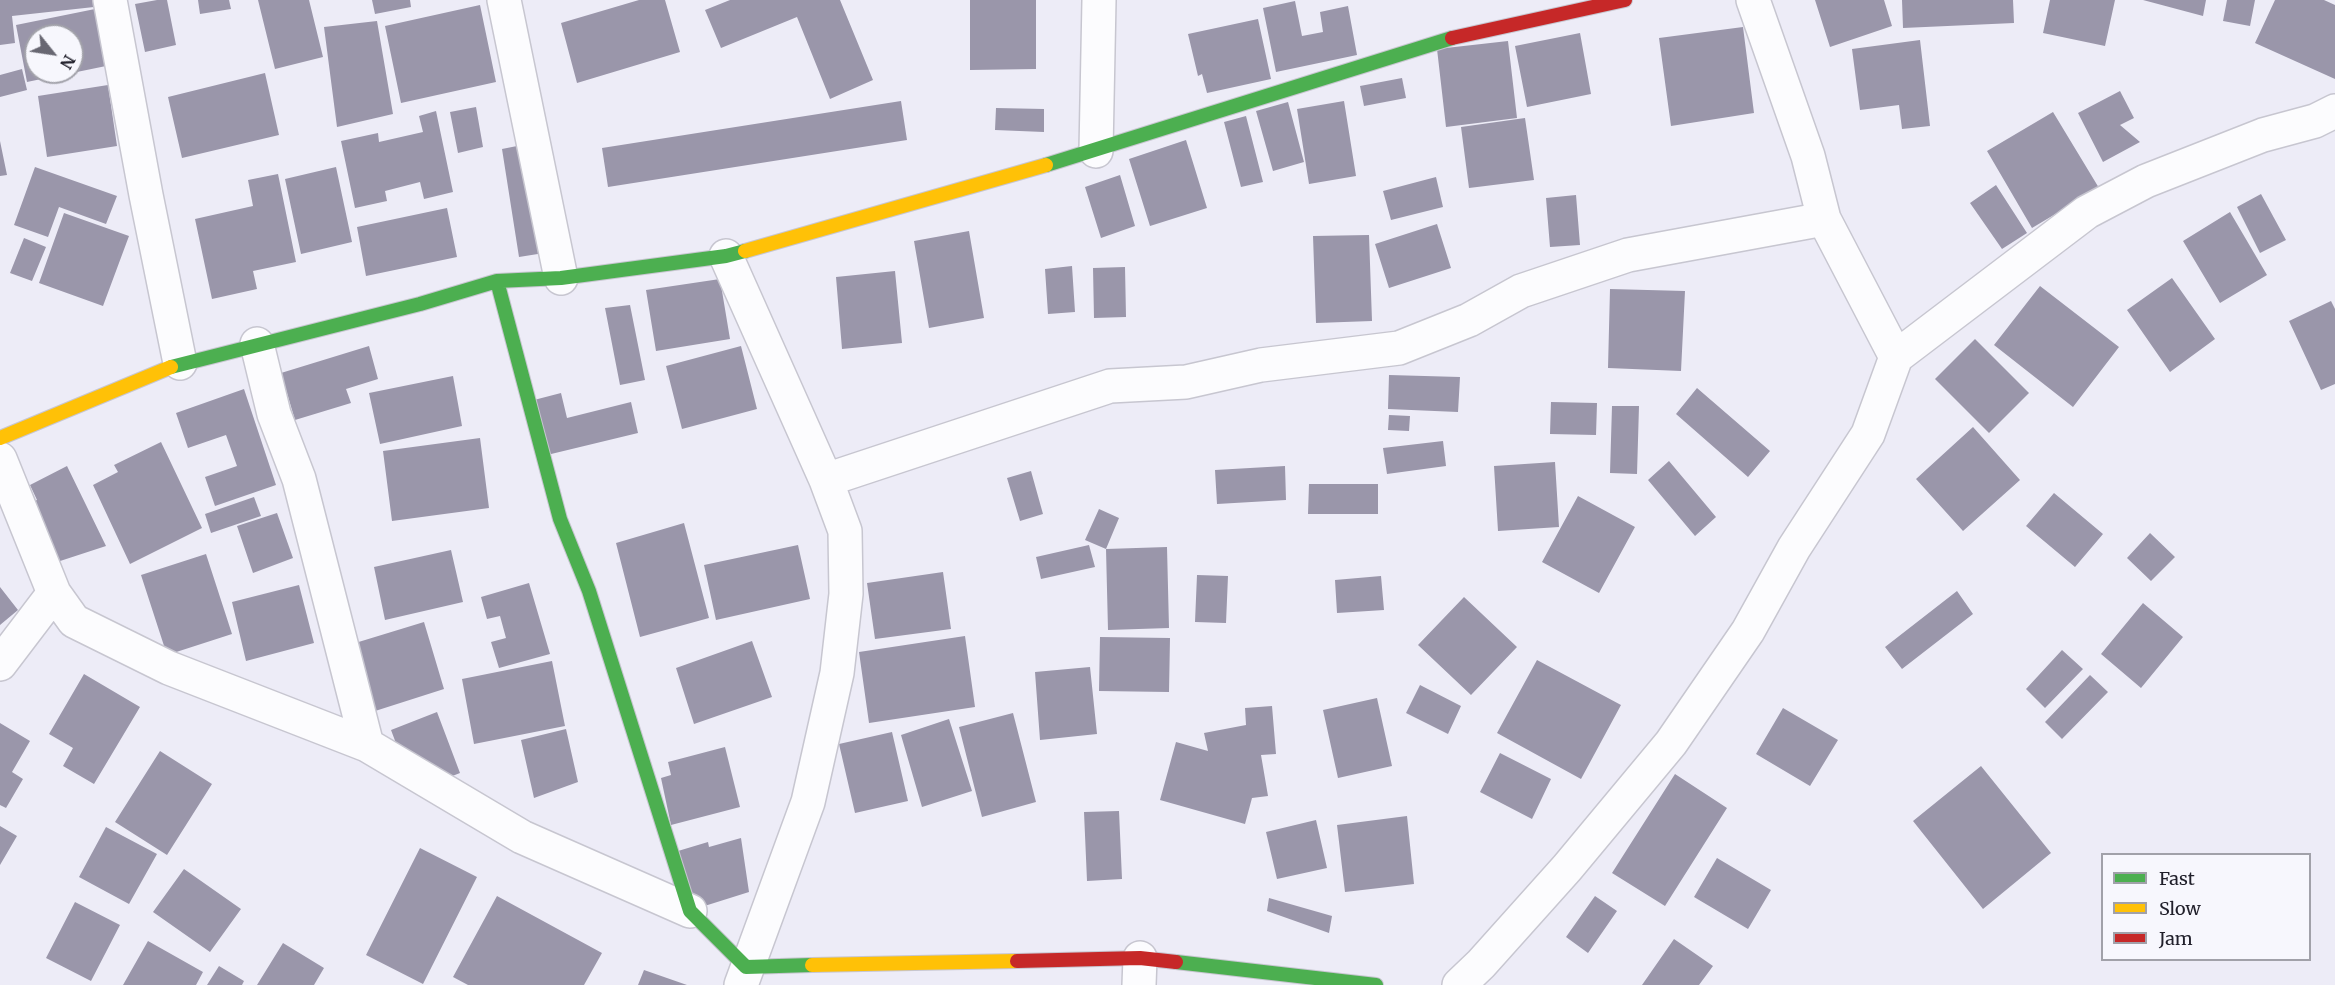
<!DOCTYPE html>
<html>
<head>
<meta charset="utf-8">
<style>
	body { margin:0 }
	#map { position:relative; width:2335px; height:985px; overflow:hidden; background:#edecf7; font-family:Merriweather,serif }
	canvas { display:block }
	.legend { position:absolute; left:2101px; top:853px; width:210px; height:108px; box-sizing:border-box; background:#f7f7fd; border:2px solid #a1a1a9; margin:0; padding:8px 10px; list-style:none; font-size:18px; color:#21202b }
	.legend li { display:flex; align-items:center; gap:12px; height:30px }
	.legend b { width:30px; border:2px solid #a1a1a9 }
	.north { position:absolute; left:24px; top:24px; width:60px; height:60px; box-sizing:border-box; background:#f7f7fd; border:2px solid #a1a1a9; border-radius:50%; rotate:120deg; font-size:16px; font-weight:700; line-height:24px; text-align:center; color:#21202b }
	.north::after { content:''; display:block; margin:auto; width:21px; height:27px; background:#686772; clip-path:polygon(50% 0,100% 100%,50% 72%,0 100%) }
</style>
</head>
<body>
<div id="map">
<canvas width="2335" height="985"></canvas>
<ul class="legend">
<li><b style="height:8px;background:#4caf50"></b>Fast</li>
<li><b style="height:8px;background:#ffc107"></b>Slow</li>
<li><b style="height:8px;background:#c62828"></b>Jam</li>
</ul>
<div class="north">N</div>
</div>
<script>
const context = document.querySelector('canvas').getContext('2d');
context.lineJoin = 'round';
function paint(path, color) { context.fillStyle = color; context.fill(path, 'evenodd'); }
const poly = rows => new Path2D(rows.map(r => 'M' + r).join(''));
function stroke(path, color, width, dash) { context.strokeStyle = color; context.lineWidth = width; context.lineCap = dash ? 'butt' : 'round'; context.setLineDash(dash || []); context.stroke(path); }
paint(poly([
	[0,0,93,0,94,7,12,16,15,43,0,45],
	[157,0,167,0,176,45,145,52,135,4],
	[198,0,229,0,231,9,200,14],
	[258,0,309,0,323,57,275,69],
	[372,0,410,0,411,7,375,14],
	[639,0,665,0,680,52,577,83,561,23],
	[730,0,840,0,873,80,830,99,797,17,721,48,705,10],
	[970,0,1036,0,1036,69,970,70],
	[1815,0,1884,0,1892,26,1830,47],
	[1902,0,2013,0,2014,23,1903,28],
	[2050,0,2115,0,2105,46,2043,33],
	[2143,0,2206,0,2203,16],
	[2227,0,2255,0,2250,26,2223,21],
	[2275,0,2324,0,2335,5,2335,79,2255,43],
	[1295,1,1302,36,1323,32,1320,12,1348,6,1357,55,1276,72,1263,8],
	[480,5,496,82,401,103,385,26],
	[95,9,106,66,72,73,72,36,36,36,36,72,70,73,27,82,16,25],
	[1258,19,1271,79,1207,93,1202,74,1198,76,1188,34],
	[377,21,393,114,337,127,324,27],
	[1743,27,1754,113,1671,126,1659,38],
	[1580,33,1591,94,1527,107,1515,46],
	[1920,40,1930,126,1902,129,1899,105,1860,110,1852,49],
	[1508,41,1517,118,1446,127,1437,49],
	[22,69,27,90,0,97,0,75],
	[265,73,279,135,182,158,168,97],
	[1402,78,1406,98,1364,106,1360,86],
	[108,85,117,146,47,157,38,96],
	[2120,91,2134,118,2120,125,2140,142,2103,162,2078,113],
	[901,101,907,140,608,187,602,148],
	[1344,101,1356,176,1309,184,1297,109],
	[1288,102,1304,162,1273,171,1256,111],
	[476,107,483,147,458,153,450,112],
	[996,108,1044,109,1044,132,995,130],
	[436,111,453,192,424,199,420,182,385,191,387,201,355,208,341,141,378,133,379,142,423,132,419,116],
	[2053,112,2099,188,2032,228,1987,151],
	[1246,116,1263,182,1241,187,1224,122],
	[1525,118,1534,180,1469,188,1461,127],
	[1186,140,1207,208,1150,226,1129,159],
	[0,141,7,175,0,176],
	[527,144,544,253,519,257,502,149],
	[35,167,117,196,106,224,59,207,48,237,14,225],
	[336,167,352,242,301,254,285,179],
	[278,174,296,262,253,271,257,289,212,299,195,219,253,206,248,180],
	[1120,175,1135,226,1101,238,1085,187],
	[1436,177,1443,207,1391,220,1383,191],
	[1996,185,2027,233,2002,249,1970,203],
	[2261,194,2286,240,2260,253,2237,207],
	[1576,195,1580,245,1550,247,1546,198],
	[447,208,457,257,366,276,357,227],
	[2230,212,2267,275,2220,303,2183,241],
	[64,213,129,236,103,306,39,283],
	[1437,224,1451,268,1389,288,1375,244],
	[969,231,984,318,929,328,914,241],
	[1369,235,1372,321,1316,323,1313,236],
	[24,238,46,247,32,281,10,273],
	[1072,266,1075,312,1048,314,1045,269],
	[1125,267,1126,317,1094,318,1093,268],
	[895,271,902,343,842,349,836,277],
	[2172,278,2215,339,2170,372,2127,310],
	[720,279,730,339,656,351,646,290],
	[2040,286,2119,347,2073,407,1994,345],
	[1610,289,1685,291,1681,371,1608,368],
	[2331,301,2335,309,2335,384,2321,390,2289,321],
	[630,305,645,380,620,385,605,308],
	[1975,339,2029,393,1989,433,1935,379],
	[369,346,378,379,346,389,351,403,295,420,281,373],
	[741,346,757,409,682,429,666,366],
	[1389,375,1460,377,1458,412,1388,409],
	[453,376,462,426,380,444,369,393],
	[1697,388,1770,451,1748,477,1676,414],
	[244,389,276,485,215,506,205,477,237,466,226,435,188,448,176,413],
	[561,393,567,418,631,402,638,433,547,455,534,400],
	[1551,402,1597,403,1596,435,1550,434],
	[1612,406,1639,406,1637,474,1610,473],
	[1389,415,1410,416,1409,431,1388,430],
	[1973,427,2020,480,1963,531,1916,479],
	[480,438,489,508,392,521,383,451],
	[1443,441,1446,466,1387,474,1383,448],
	[161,442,202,528,130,564,93,485,118,472,114,465],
	[1669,461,1716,517,1695,536,1648,480],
	[1555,462,1559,527,1498,531,1494,466],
	[67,466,106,546,54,563,28,504,37,500,30,485],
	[1285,466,1286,500,1217,504,1215,470],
	[1031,471,1043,514,1020,521,1007,478],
	[1309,484,1378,484,1378,514,1308,514],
	[2054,493,2103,534,2075,567,2026,526],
	[1578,496,1635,527,1599,593,1542,562],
	[254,497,261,516,211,533,205,514],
	[1099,509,1119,518,1106,549,1085,540],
	[277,513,293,558,253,573,237,526],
	[684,523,709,618,640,637,616,543],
	[2150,533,2175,557,2151,581,2127,558],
	[798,545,810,599,716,620,704,565],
	[1089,545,1095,567,1041,579,1036,557],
	[1167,547,1169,628,1108,630,1106,549],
	[451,550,463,602,385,620,374,567],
	[206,554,232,634,167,655,141,575],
	[943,572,951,629,875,639,867,583],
	[1197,575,1228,576,1226,623,1195,622],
	[1381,576,1384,610,1337,613,1335,580],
	[529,583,550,654,499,668,491,642,506,638,500,616,487,619,481,597],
	[299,585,314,643,246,661,232,602],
	[0,587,18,610,0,625],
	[1957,591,1973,614,1902,669,1885,647],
	[1464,597,1517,647,1471,695,1418,645],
	[2143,603,2183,637,2141,688,2101,654],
	[424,622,444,689,372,712,352,644],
	[965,636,975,707,869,723,859,652],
	[1100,637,1170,638,1169,692,1099,691],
	[752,641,772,697,694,724,676,668],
	[2062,650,2083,669,2045,708,2026,689],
	[1537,660,1621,705,1581,779,1497,733],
	[552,661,565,726,474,744,462,679],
	[1090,667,1097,734,1040,740,1035,672],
	[84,674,140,707,94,784,63,766,73,748,49,734],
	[2090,675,2108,692,2062,739,2045,722],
	[1420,685,1461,706,1448,734,1406,713],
	[1377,698,1392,766,1338,778,1323,710],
	[1272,706,1276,754,1261,755,1268,796,1252,798,1245,824,1160,800,1176,742,1208,751,1204,733,1246,725,1245,708],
	[1783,708,1838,740,1810,786,1756,754],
	[437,712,460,773,414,791,391,730],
	[1013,713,1036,802,982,817,959,727],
	[949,719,972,791,922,807,901,735],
	[0,723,30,741,12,772,23,779,6,808,0,805],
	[566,729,578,782,534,798,521,740],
	[892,732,908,801,855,813,839,744],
	[725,747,740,807,671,825,661,778,671,775,668,762],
	[160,751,212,784,167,855,115,822],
	[1500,753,1551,779,1532,819,1480,792],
	[1981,766,2051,853,1983,909,1913,821],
	[1675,774,1727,808,1665,906,1612,873],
	[1119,811,1122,879,1087,881,1084,812],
	[1407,816,1414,884,1345,892,1337,825],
	[1316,820,1327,868,1277,879,1266,832],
	[0,826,17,836,0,865],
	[106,827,157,854,129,904,79,877],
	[741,838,749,892,695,909,678,851,708,842,709,847],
	[420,848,477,877,423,984,366,955],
	[1717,858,1771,890,1748,929,1694,897],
	[184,869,241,909,210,952,153,912],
	[497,896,602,953,584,985,468,985,453,977],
	[1595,896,1617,911,1588,953,1566,937],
	[1269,898,1332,916,1329,933,1267,911],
	[75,902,120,925,91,981,46,958],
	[1674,939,1713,966,1699,985,1642,985],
	[148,941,203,972,196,985,123,985],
	[283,943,324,968,314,985,257,985],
	[219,966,244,981,242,985,207,985],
	[644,970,687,985,638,985]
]), '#9a96aa');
const street = poly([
	[110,0,146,195,180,363],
	[504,0,561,278],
	[1753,0,1808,156,1824,219,1896,357],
	[1096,151,1099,0],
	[726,256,826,480,845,531,846,594,837,673,808,802,741,985],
	[257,344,274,414,299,479,367,745],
	[0,459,54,593,74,621,169,668,367,745,522,837,690,911],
	[826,480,1110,386,1186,382,1261,365,1399,348,1469,320,1521,291,1628,255,1824,219],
	[0,664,54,593],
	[1139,985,1140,958],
	[1459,985,1481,964,1567,868,1671,743,1748,631,1794,548,1868,434,1896,357,2087,212,2146,181,2263,135,2315,121,2335,111]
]);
const fast = poly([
	[1046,165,1452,38],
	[497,281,560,519,589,591,690,911,746,967,812,965],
	[171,367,420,304,497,281,561,278,726,256,745,251],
	[1176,962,1376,985]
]);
const slow = poly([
	[745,251,1046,165],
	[0,438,171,367],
	[812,965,1017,961]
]);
const jam = poly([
	[1452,38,1625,0],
	[1017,961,1140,958,1176,962]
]);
stroke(street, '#c7c6d0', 36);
stroke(fast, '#c7c6d0', 16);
stroke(slow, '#c7c6d0', 16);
stroke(jam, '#c7c6d0', 16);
stroke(street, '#fcfcfe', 33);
stroke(fast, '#4caf50', 14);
stroke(slow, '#ffc107', 14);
stroke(jam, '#c62828', 14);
</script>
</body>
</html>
